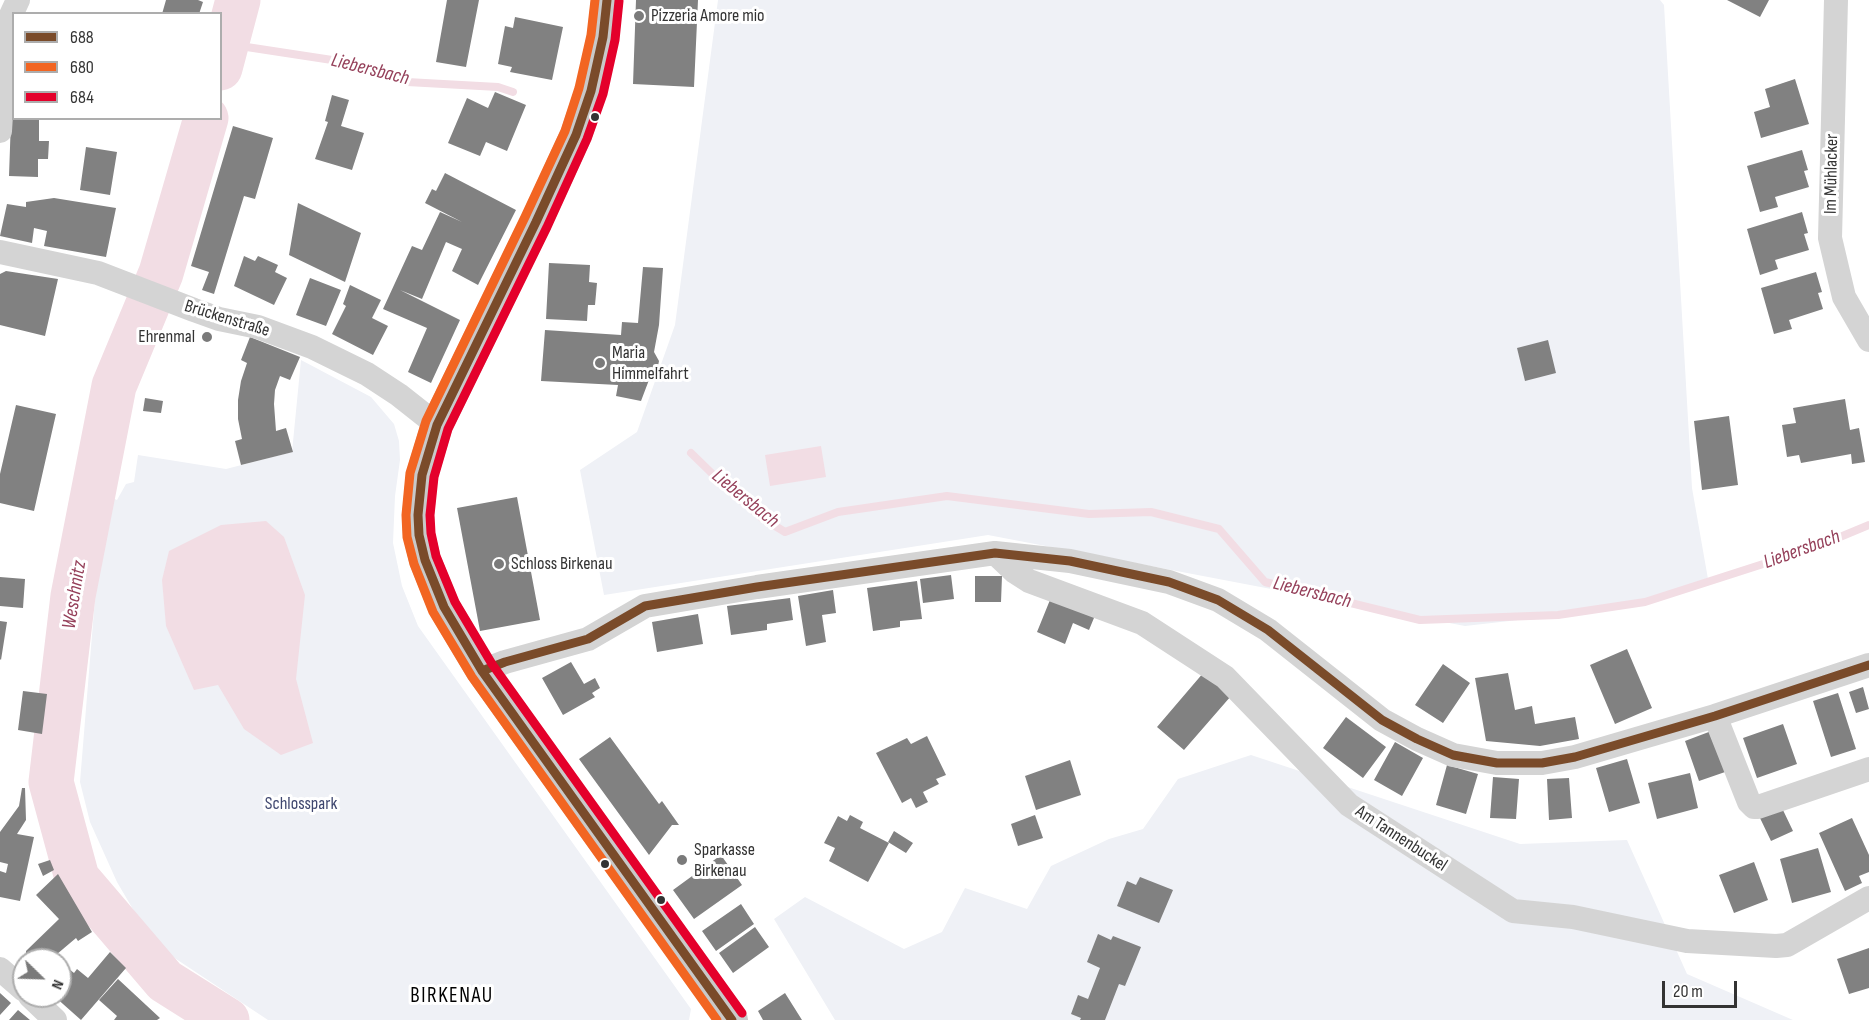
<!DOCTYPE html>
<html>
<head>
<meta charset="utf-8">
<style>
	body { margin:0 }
	#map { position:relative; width:1869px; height:1020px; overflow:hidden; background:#fff; font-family:"Sofia Sans Condensed",sans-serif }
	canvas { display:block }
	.legend { position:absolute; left:12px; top:12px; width:210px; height:108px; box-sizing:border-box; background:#fff; border:2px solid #adadad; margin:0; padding:8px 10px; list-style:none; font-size:18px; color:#333 }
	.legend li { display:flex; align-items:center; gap:12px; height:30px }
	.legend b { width:30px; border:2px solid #adadad }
	.north { position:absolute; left:12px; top:948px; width:60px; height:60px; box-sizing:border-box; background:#fff; border:2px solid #adadad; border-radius:50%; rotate:113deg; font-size:16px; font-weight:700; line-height:24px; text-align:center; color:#333 }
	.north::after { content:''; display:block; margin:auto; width:21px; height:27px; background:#7a7a7a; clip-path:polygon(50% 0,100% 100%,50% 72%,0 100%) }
	.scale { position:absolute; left:1662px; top:981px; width:75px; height:27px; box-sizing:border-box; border:3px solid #333; border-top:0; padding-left:8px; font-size:18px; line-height:21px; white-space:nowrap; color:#333; -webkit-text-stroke:4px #fff; paint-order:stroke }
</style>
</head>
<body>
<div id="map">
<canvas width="1869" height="1020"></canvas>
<ul class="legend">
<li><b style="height:8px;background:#7a4b2a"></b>688</li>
<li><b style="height:8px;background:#f26522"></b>680</li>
<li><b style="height:8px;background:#e4002b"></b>684</li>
</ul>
<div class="north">N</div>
<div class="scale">20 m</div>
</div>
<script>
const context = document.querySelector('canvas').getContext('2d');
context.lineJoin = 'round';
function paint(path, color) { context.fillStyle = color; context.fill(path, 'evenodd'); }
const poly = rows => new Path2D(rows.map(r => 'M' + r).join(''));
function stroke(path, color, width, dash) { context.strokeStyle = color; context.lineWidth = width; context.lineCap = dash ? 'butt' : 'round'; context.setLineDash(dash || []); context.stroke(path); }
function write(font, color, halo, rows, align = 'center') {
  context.font = font + ' "Sofia Sans Condensed",sans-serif'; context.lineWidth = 6; context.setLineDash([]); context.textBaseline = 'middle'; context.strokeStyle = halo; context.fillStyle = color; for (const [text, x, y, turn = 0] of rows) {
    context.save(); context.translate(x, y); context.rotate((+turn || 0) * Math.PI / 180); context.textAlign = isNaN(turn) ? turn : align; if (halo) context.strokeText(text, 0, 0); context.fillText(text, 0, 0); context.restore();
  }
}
paint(poly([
	[718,0,1660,0,1664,5,1692,488,1708,579,1616,609,1465,626,988,535,604,595,580,470,637,432,675,325],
	[301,360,371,397,394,424,399,441,400,460,395,496,393,543,402,586,418,626,691,1009,689,1020,268,1020,158,947,134,911,117,882,90,822,80,782,101,525,110,497,117,500,126,484,134,482,138,455,226,469,292,452],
	[1251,755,1520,844,1627,840,1687,974,1793,1020,835,1020,774,919,805,897,904,949,942,932,965,888,1027,909,1051,866,1109,839,1143,829,1178,779]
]), '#eff1f6');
paint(poly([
	[821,446,826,477,770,486,765,455],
	[266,521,284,537,305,595,296,679,313,743,281,755,244,729,218,685,194,690,166,626,162,580,169,551,221,525]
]), '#f2dde4');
stroke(poly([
	[227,44,332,60,407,82,498,87,513,92],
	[691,453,730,491,762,518,785,532,838,512,947,496,1089,514,1151,512,1219,529,1265,582,1420,620,1558,615,1645,602,1816,547,1869,525]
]), '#f2dde4', 8);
stroke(poly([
	[220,68,238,0],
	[206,118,161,273,114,386,73,596,51,782,77,878,165,981,227,1020]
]), '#f2dde4', 45);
paint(poly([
	[166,0,198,0,203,2,199,14,162,14],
	[447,0,479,0,466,67,436,62],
	[636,0,698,0,694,87,633,84],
	[1727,0,1769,0,1760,17],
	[515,17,563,27,552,80,510,72,512,67,498,64,505,26,513,28],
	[1795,79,1809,124,1761,138,1754,112,1770,107,1765,89],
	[495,92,526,105,507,151,486,142,480,156,448,143,467,98,488,108],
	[332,95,349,100,341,126,364,133,352,170,315,159,328,122,325,121],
	[11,119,39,120,39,141,49,141,48,159,38,159,38,177,9,176],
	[233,126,273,138,255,199,244,196,214,294,202,290,209,272,191,266],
	[86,147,117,152,110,195,80,190],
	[1802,150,1808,170,1804,171,1809,187,1775,197,1778,207,1760,212,1747,166],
	[445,173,516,210,478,285,452,271,462,249,446,242,422,299,400,290,460,320,431,383,408,372,427,328,383,309,412,246,422,250,440,212,462,222,425,203,432,189,436,191],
	[54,198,116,208,106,257,44,246,47,231,34,228,32,243,0,236,7,204,26,207,26,202],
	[298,203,361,233,345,282,289,255],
	[1802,212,1808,233,1804,234,1809,250,1775,260,1778,269,1760,275,1747,229],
	[244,256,255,261,258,256,278,265,275,272,287,278,274,305,234,286],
	[549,263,590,265,589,282,597,283,595,305,588,305,587,321,546,319],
	[643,267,663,268,659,325,654,352,659,361,658,366,652,372,641,401,616,396,618,385,541,381,545,330,621,335,622,322,638,323],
	[6,271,58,279,45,336,0,325,0,274],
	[1816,272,1822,292,1818,293,1823,309,1789,320,1792,329,1774,334,1761,288],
	[310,278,341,290,326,326,296,315],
	[350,285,381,300,372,318,388,326,373,355,332,334,346,306,343,304],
	[250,337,300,357,290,380,280,376,275,390,274,404,276,431,286,428,293,452,241,465,235,441,242,439,238,419,238,400,241,381,247,363,241,360],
	[1548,340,1556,373,1525,381,1517,348],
	[145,398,163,401,161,413,143,411],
	[1845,399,1850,430,1859,428,1865,462,1852,464,1851,454,1801,463,1799,455,1787,457,1782,425,1796,423,1793,408],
	[16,405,56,414,34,511,0,503,0,474],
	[1729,416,1738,485,1702,490,1694,421],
	[517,497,540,620,480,631,457,508],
	[951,575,954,599,923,603,920,579],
	[975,576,1002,576,1001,602,975,602],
	[0,577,25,579,23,608,0,606],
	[917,581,922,619,900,621,900,627,873,631,867,588],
	[833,590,836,613,822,615,826,642,806,646,798,596],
	[1052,595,1096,613,1089,630,1073,623,1065,644,1037,632],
	[790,598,793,620,767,624,767,630,731,635,727,606],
	[698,614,703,644,657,652,652,622],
	[0,621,7,622,1,660,0,659],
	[1627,649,1652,708,1615,724,1590,665],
	[571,662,584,684,595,678,600,688,592,693,595,697,563,715,542,678],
	[1443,664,1470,683,1443,723,1415,705],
	[1204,672,1231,696,1184,750,1157,727],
	[1508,673,1515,710,1532,706,1535,724,1575,717,1579,739,1540,746,1486,741,1475,678],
	[1863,687,1869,709,1856,713,1849,692],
	[23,691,47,694,42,734,18,730],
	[1838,693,1856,749,1831,757,1813,701],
	[1346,717,1386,747,1363,778,1323,748],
	[1783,724,1797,764,1757,778,1743,738],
	[1714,730,1728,771,1699,781,1685,741],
	[927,736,946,775,936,779,939,784,923,792,928,802,916,808,911,798,902,803,876,753,907,738,911,744],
	[610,737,659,804,662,801,679,825,672,825,649,855,579,759],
	[1395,742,1423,758,1402,796,1374,780],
	[1627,759,1640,803,1609,812,1596,768],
	[1070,760,1081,795,1036,810,1025,776],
	[1447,765,1478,774,1466,814,1436,805],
	[1690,773,1698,808,1657,819,1648,783],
	[1493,777,1519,779,1516,819,1490,818],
	[1569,778,1572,818,1549,820,1547,779],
	[22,788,25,788,26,820,17,834,34,837,20,901,0,897,0,871,6,873,8,864,0,862,0,832,19,806],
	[1782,808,1793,831,1771,841,1760,818],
	[850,815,863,822,860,828,889,843,868,882,829,861,835,848,824,843,838,816,847,821],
	[1035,815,1043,838,1018,846,1011,824],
	[1852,818,1869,855,1869,872,1859,876,1862,883,1845,891,1819,833],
	[894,831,913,843,906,853,888,842],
	[1818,848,1831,892,1792,903,1780,859],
	[721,855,742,885,694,919,673,890],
	[50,860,54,870,43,876,38,864],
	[1754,862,1768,900,1734,913,1719,875],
	[58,874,92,932,78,941,76,938,50,960,26,960,26,951,59,919,36,895],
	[1140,877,1173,890,1159,923,1117,906,1127,881,1136,885],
	[741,904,754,924,716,951,702,931],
	[755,927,769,947,733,973,719,953],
	[1098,934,1111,940,1113,936,1141,947,1125,986,1119,984,1105,1020,1080,1020,1081,1018,1071,1014,1078,995,1088,999,1100,968,1087,962],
	[1869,948,1869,988,1849,994,1837,959],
	[110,952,126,968,81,1020,54,996,60,996,60,979,69,969,74,973,77,969,88,978],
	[118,979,160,1018,157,1020,114,1020,117,1016,99,1000],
	[0,993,11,1003,0,1015],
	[785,993,802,1020,763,1020,758,1011],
	[18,1010,30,1020,9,1020]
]), '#818181');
stroke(poly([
	[1836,0,1830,238,1844,297,1869,340],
	[0,131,6,33,11,15,18,0],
	[0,252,98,273,194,310,219,319,258,327,312,347,367,374,399,395,437,425],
	[995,553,1015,572,1029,581,1142,623,1225,677,1349,805,1513,911,1573,917,1687,941,1776,946,1787,945,1869,898],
	[482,671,505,662,588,639,645,606,757,587,995,553,1070,561,1169,582,1218,600,1268,630,1382,720,1417,739,1453,755,1497,763,1542,763,1575,757,1715,716,1869,665],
	[1715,716,1749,802,1754,807,1758,807,1869,769],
	[0,969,24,990],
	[30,996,55,1020]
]), '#d4d4d4', 24);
stroke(poly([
	[607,0,603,37,591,91,576,135,536,222,437,425,422,475,418,515,419,535,425,560,444,607,482,671,732,1020]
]), '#c9c9c9', 32);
stroke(poly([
	[607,0,603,37,591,91,576,135,536,222,437,425,422,475,418,515,419,535,425,560,444,607,482,671,732,1020],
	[482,671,505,662,588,639,645,606,757,587,995,553,1070,561,1169,582,1218,600,1268,630,1382,720,1417,739,1453,755,1497,763,1542,763,1575,757,1715,716,1869,665]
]), '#7a4b2a', 9);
stroke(poly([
	[595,0,591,35,579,88,565,131,525,217,426,421,410,473,406,515,407,537,414,564,433,612,472,677,717,1020]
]), '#f26522', 9);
stroke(poly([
	[619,1,615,40,603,94,587,139,547,227,448,429,434,477,430,515,431,533,436,556,455,602,492,664,742,1013]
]), '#e4002b', 9);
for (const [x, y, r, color] of [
	[639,16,6,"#7a7a7a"],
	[595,117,5,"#333"],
	[207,337,6,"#7a7a7a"],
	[600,363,6,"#7a7a7a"],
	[499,564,6,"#7a7a7a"],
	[682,860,6,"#7a7a7a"],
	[605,864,5,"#333"],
	[661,900,5,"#333"]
]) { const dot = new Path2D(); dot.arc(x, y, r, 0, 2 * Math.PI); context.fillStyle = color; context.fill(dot); stroke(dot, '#fff', 2); }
write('18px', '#333', '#fff', [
	["Pizzeria Amore mio",651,16],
	["Ehrenmal",195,337,"right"],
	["Maria",612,353],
	["Himmelfahrt",612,374],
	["Schloss Birkenau",511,564],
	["Sparkasse",694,850],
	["Birkenau",694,871]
], 'left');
write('18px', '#333', '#fff', [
	["Im Mühlacker",1832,174,-89],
	["Brückenstraße",227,319,17],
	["Am Tannenbuckel",1401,839,33]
]);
write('18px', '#3f476f', '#fff', [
	["Schlosspark",301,804]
]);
write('italic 20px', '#95405a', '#fff', [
	["Liebersbach",370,70,14],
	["Liebersbach",745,499,39],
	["Liebersbach",1802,550,-20],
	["Liebersbach",1312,593,14],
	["Weschnitz",75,595,-81]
]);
context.letterSpacing = '1.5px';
write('21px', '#000', '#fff', [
	["BIRKENAU",452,997]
]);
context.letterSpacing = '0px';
</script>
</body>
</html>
